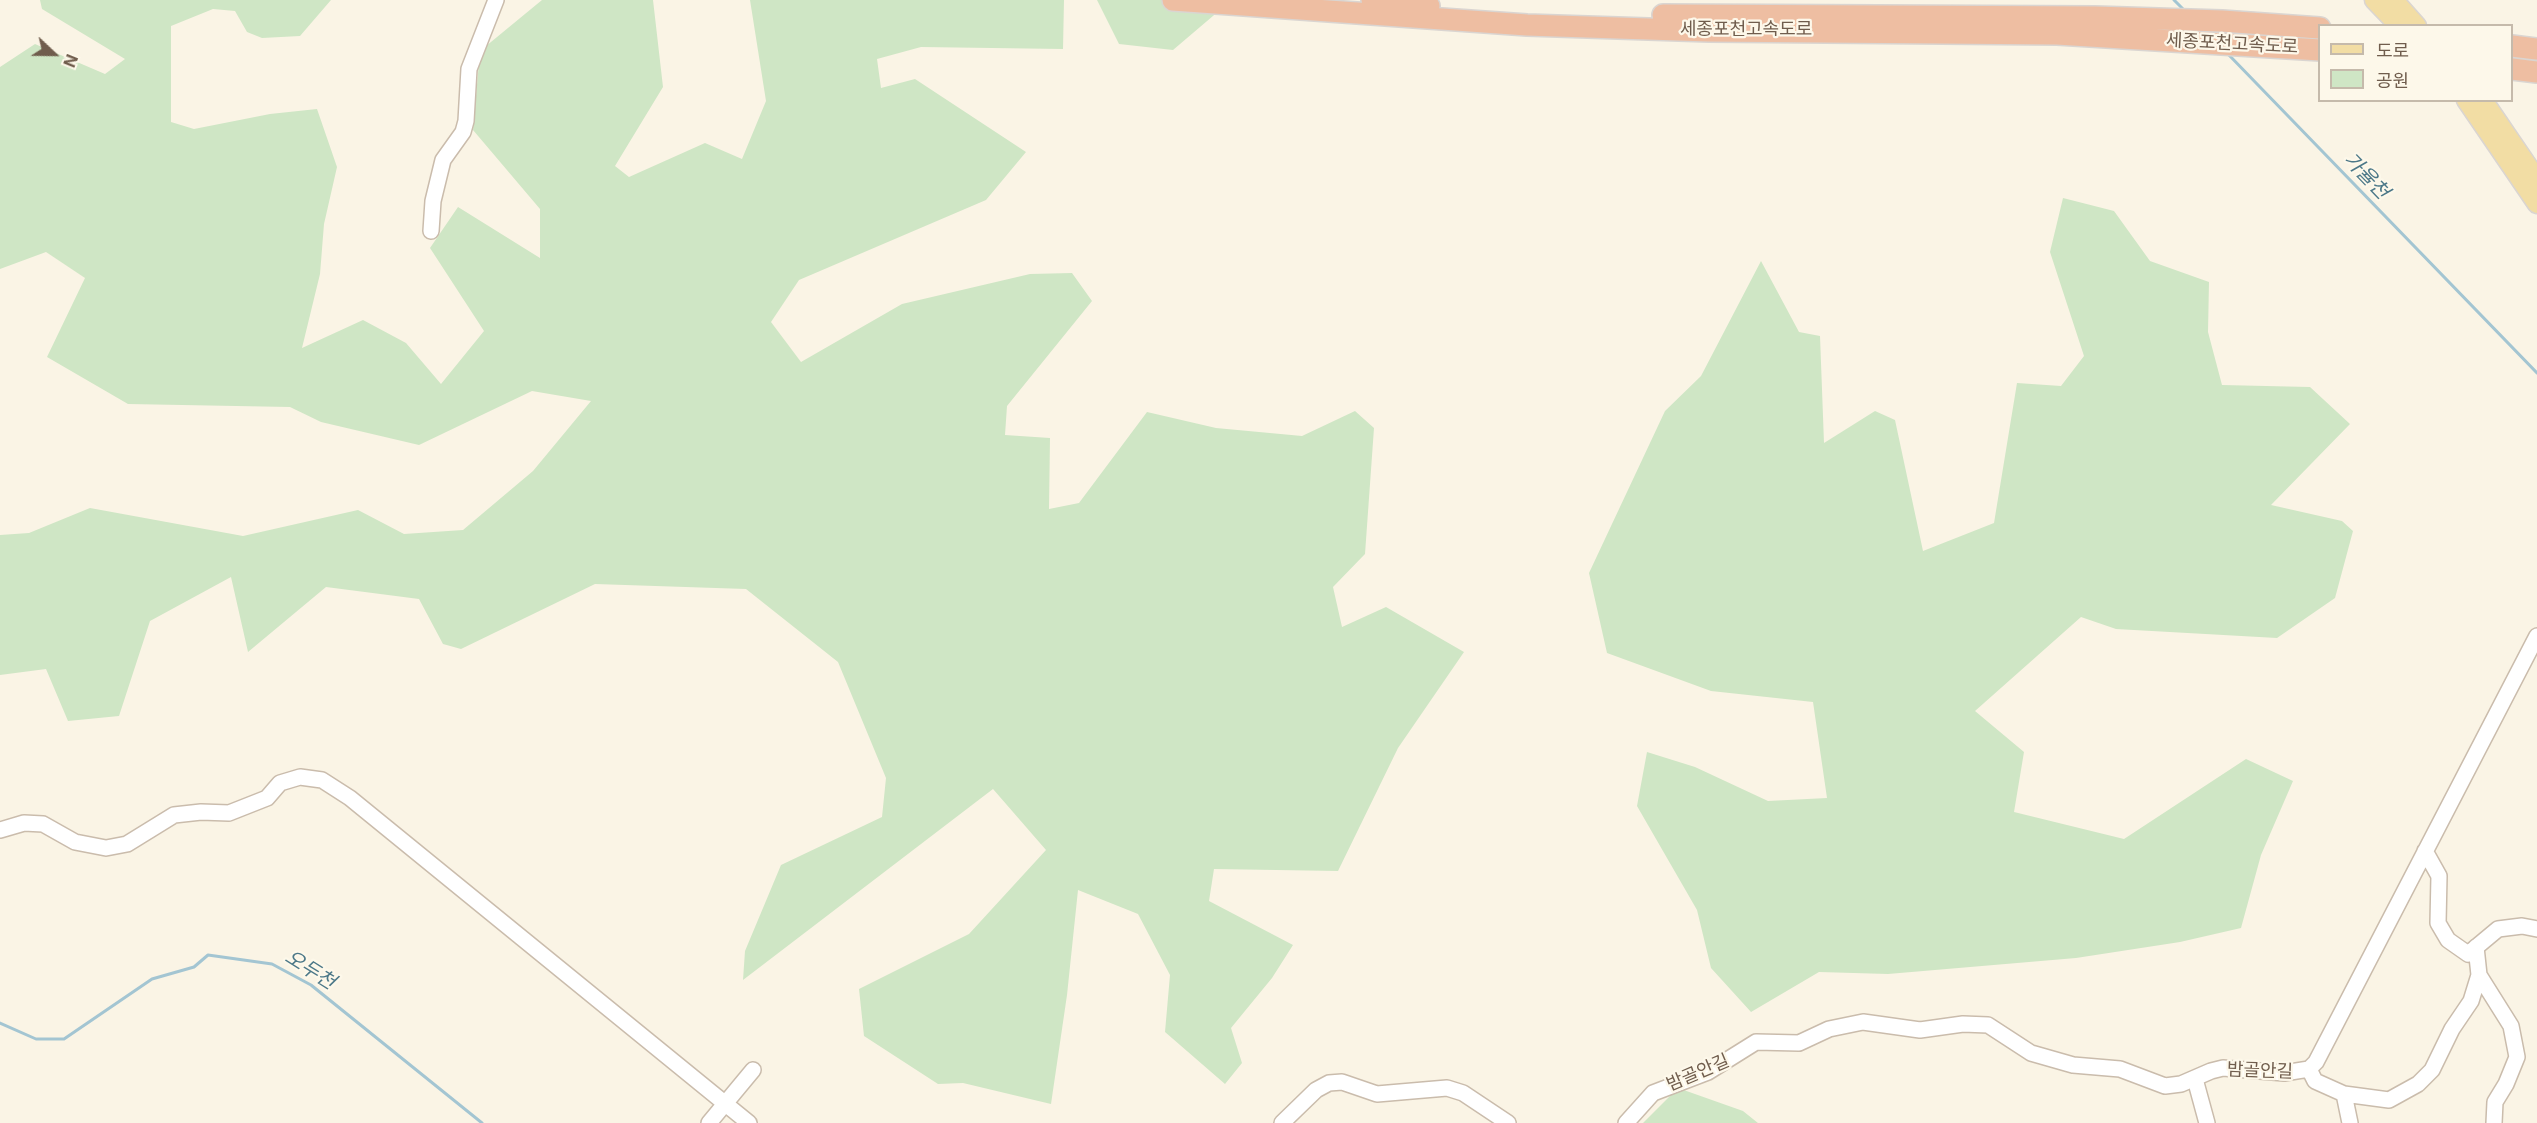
<!DOCTYPE html>
<html>
<head>
<meta charset="utf-8">
<style>
	body { margin:0 }
	#map { position:relative; width:2537px; height:1123px; overflow:hidden; background:#faf4e5; font-family:Inter,"Noto Sans KR",sans-serif }
	canvas { display:block }
	.legend { position:absolute; left:2318px; top:24px; width:195px; height:78px; box-sizing:border-box; background:#fdf8ea; border:2px solid #c5baab; margin:0; padding:8px 10px; list-style:none; font-size:18px; color:#705d4d }
	.legend li { display:flex; align-items:center; gap:12px; height:30px }
	.legend b { width:30px; border:2px solid #c5baab }
	.north { position:absolute; left:24px; top:24px; width:60px; height:60px; -webkit-text-stroke:4px #fdf8ea; paint-order:stroke; rotate:112deg; font-size:16px; font-weight:700; line-height:24px; text-align:center; color:#705d4d }
	.north::after { content:''; display:block; margin:auto; width:21px; height:27px; background:#705d4d; clip-path:polygon(50% 0,100% 100%,50% 72%,0 100%) }
</style>
</head>
<body>
<div id="map">
<canvas width="2537" height="1123"></canvas>
<ul class="legend">
<li><b style="height:8px;background:#f2dda4"></b>도로</li>
<li><b style="height:16px;background:#cfe6c5"></b>공원</li>
</ul>
<div class="north">N</div>
</div>
<script>
const context = document.querySelector('canvas').getContext('2d');
context.lineJoin = 'round';
function paint(path, color) { context.fillStyle = color; context.fill(path, 'evenodd'); }
const poly = rows => new Path2D(rows.map(r => 'M' + r).join(''));
function stroke(path, color, width, dash) { context.strokeStyle = color; context.lineWidth = width; context.lineCap = dash ? 'butt' : 'round'; context.setLineDash(dash || []); context.stroke(path); }
function write(font, color, halo, rows, align = 'center') {
  context.font = font + ' Inter,"Noto Sans KR",sans-serif'; context.lineWidth = 4.5; context.setLineDash([]); context.textBaseline = 'middle'; context.strokeStyle = halo; context.fillStyle = color; for (const [text, x, y, turn = 0] of rows) {
    context.save(); context.translate(x, y); context.rotate((+turn || 0) * Math.PI / 180); context.textAlign = isNaN(turn) ? turn : align; if (halo) context.strokeText(text, 0, 0); context.fillText(text, 0, 0); context.restore();
  }
}
paint(poly([
	[40,0,331,0,300,36,262,38,247,32,235,11,213,9,171,26,171,122,194,129,270,114,317,109,337,167,324,224,320,274,302,348,363,320,406,343,441,384,484,331,430,248,458,207,540,258,540,209,473,130,480,51,542,0,653,0,663,87,615,166,629,177,705,143,742,159,766,101,750,0,1064,0,1063,49,921,47,877,59,881,88,915,79,1026,152,986,200,799,280,771,322,801,362,902,304,1030,274,1072,273,1092,301,1007,406,1005,435,1050,438,1049,509,1079,503,1147,412,1216,428,1302,436,1355,411,1374,428,1365,554,1333,587,1342,627,1386,607,1464,652,1398,748,1338,871,1214,869,1209,901,1293,945,1272,978,1231,1028,1242,1063,1225,1084,1165,1032,1170,975,1138,914,1078,890,1067,995,1051,1104,963,1083,938,1084,864,1036,859,989,969,934,1046,850,993,789,743,980,745,951,781,865,882,817,886,778,838,662,746,589,595,584,461,649,443,644,419,599,326,587,248,652,231,577,150,621,119,716,68,721,46,669,0,675,0,535,29,533,90,508,243,536,358,510,404,534,463,530,533,471,591,401,532,391,419,445,321,422,290,407,128,404,47,357,85,278,46,252,0,269,0,67,35,44,105,74,125,59,42,9],
	[1097,0,1216,0,1220,10,1173,50,1119,44],
	[2063,198,2114,211,2150,261,2209,282,2208,332,2222,385,2310,387,2350,424,2271,505,2342,521,2353,531,2335,598,2277,638,2116,629,2081,617,1975,711,2024,752,2014,812,2124,839,2246,759,2293,781,2261,855,2241,928,2180,942,2076,958,1888,974,1819,972,1751,1012,1711,968,1697,910,1637,806,1647,752,1695,767,1768,801,1827,798,1813,702,1711,691,1607,653,1589,573,1665,411,1701,376,1761,261,1799,332,1820,336,1824,443,1875,411,1895,420,1923,551,1994,523,2017,383,2061,386,2084,356,2050,252],
	[1678,1088,1743,1111,1758,1123,1643,1123]
]), '#cfe6c5');
stroke(poly([
	[2174,0,2186,12],
	[2227,53,2537,373],
	[0,1023,36,1039,64,1039,152,979,194,967,208,955,272,964,311,985,482,1123]
]), '#a3c5d2', 3);
const minor = poly([
	[431,231,433,201,443,160,463,132,466,121,469,69,496,0],
	[0,830,24,823,43,824,75,842,106,848,127,844,174,815,201,812,229,813,267,798,280,783,300,777,322,780,350,798,749,1123],
	[2425,851,2439,876,2438,923,2448,940,2468,954,2498,929,2522,926,2537,929],
	[2479,975,2511,1026,2517,1057,2506,1084,2495,1102,2494,1123],
	[2309,1069,2315,1081,2344,1094,2389,1100,2418,1084,2432,1070,2452,1029,2471,1001,2479,975,2476,947],
	[2195,1079,2207,1123],
	[2344,1094,2350,1123],
	[709,1123,753,1070],
	[1282,1123,1316,1090,1329,1083,1342,1082,1377,1094,1447,1088,1463,1093,1508,1123],
	[1626,1123,1653,1093,1708,1072,1756,1042,1799,1043,1829,1029,1863,1022,1920,1030,1963,1024,1988,1025,2031,1053,2073,1065,2120,1069,2165,1086,2181,1084,2211,1071,2223,1068,2284,1073,2309,1069,2316,1062,2537,636]
]);
const major = poly([
	[2374,0,2399,26],
	[2394,0,2417,26],
	[2466,100,2537,204],
	[2483,100,2537,179]
]);
const highway = poly([
	[1173,0,1527,25,1709,31,2057,34,2320,50],
	[1372,0,1429,6],
	[1663,15,2095,17,2222,21,2320,28],
	[2512,46,2537,49],
	[2512,69,2537,72]
]);
stroke(minor, '#cabcac', 18);
stroke(major, '#dad5d1', 21);
stroke(highway, '#dad5d1', 24);
stroke(minor, '#fff', 15);
stroke(major, '#f2dda4', 18);
stroke(highway, '#eebea2', 21);
write('18px', '#705d4d', '#fdf8ea', [
	["세종포천고속도로",1746,30],
	["세종포천고속도로",2232,44,3],
	["밤골안길",2260,1071,2],
	["밤골안길",1698,1073,-23]
]);
write('italic 20px', '#4c7888', '#fdf8ea', [
	["가율천",2366,176,46],
	["오두천",310,970,32]
]);
</script>
</body>
</html>
